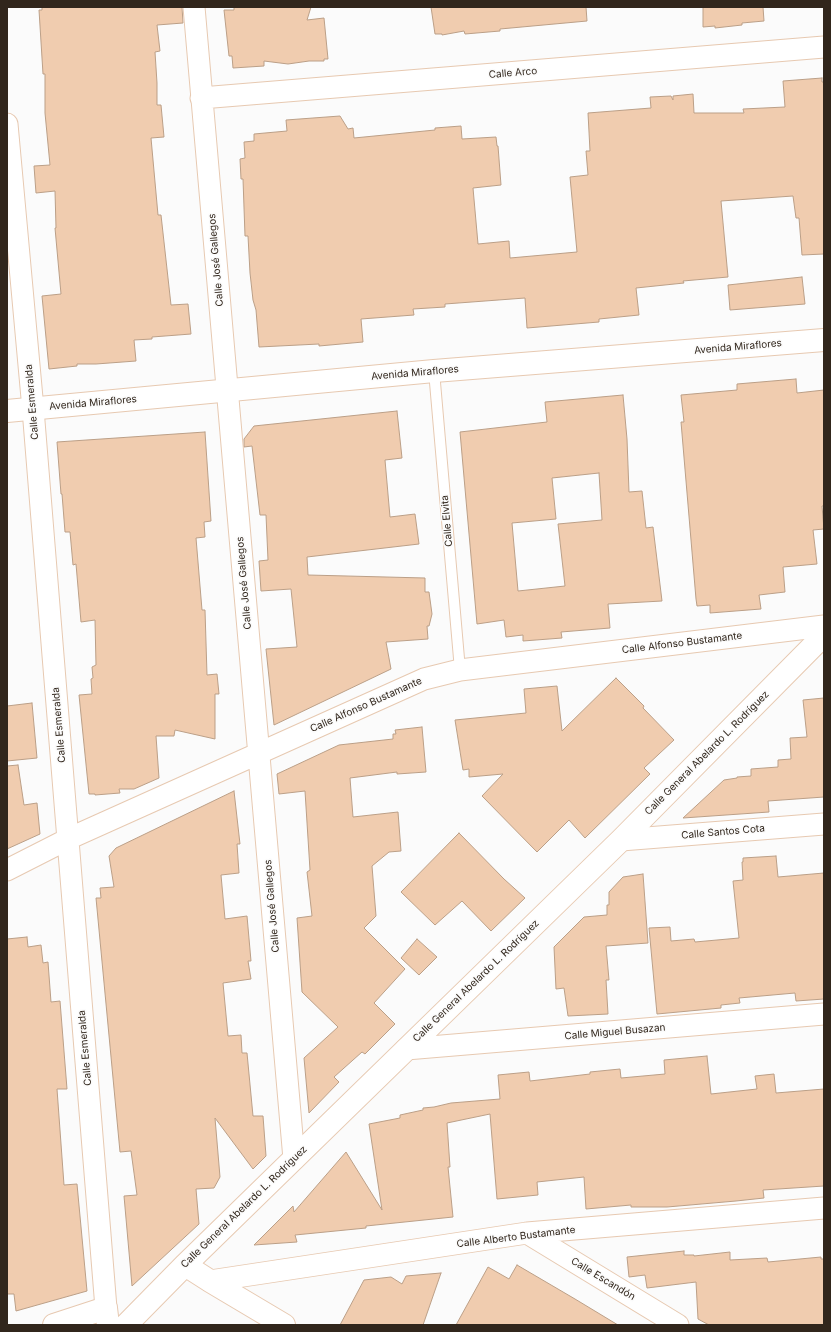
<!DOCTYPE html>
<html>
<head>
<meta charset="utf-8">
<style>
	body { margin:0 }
	#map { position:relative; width:831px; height:1332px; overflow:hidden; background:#fbfbfb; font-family:Inter,sans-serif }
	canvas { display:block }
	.frame { position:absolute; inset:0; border:8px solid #31261c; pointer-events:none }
</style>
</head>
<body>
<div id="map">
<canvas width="831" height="1332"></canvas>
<div class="frame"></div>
</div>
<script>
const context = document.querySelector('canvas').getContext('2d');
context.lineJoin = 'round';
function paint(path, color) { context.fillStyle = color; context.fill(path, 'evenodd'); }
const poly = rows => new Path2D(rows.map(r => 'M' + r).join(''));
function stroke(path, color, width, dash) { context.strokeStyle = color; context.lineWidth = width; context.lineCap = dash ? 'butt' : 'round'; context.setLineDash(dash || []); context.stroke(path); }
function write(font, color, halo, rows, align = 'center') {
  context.font = font + ' Inter,sans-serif'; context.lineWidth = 3; context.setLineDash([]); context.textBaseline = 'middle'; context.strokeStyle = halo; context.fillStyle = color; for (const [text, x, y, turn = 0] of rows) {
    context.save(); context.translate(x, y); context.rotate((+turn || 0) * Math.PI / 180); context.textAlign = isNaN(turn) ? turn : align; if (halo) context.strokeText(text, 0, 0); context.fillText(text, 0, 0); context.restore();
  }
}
const building = poly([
	[42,7,182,7,183,23,157,25,160,51,155,52,157,83,157,105,161,105,164,137,151,138,158,215,161,215,171,305,188,304,191,334,152,337,152,339,134,340,136,361,96,364,77,364,77,366,49,369,42,296,61,294,55,228,56,228,55,191,36,193,34,166,50,165,45,113,45,74,43,74,39,10,42,10,42,7],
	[234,7,311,7,307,20,324,18,328,59,324,59,324,61,309,61,288,64,264,61,264,66,233,68,232,56,229,56,224,10,234,10,234,7],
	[431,7,586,7,587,21,500,29,500,31,465,34,464,31,442,35,442,34,435,34,431,7],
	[703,7,763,7,764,21,742,23,742,25,715,28,715,26,703,27,703,7],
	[822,78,822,82,824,82,824,254,802,255,799,218,796,218,793,196,721,201,728,277,683,281,684,283,636,288,639,315,599,319,599,322,527,328,525,298,445,304,445,307,413,309,414,315,361,319,363,342,319,346,319,344,259,347,256,310,253,300,250,273,248,236,245,236,243,179,241,179,240,159,245,158,244,142,254,141,254,134,287,131,286,120,340,116,348,129,353,128,354,138,435,130,435,128,461,126,462,139,496,137,497,146,498,146,501,185,473,188,478,244,509,241,510,258,577,252,570,177,588,175,586,151,590,151,588,113,651,108,650,97,671,96,673,100,673,96,693,94,694,113,744,113,743,109,785,107,783,81,822,78],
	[802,277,805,304,730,310,728,285,802,277],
	[796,379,797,393,824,390,824,506,822,506,824,529,813,530,817,564,783,567,785,592,759,595,761,609,710,613,710,605,697,606,696,599,681,422,684,422,681,395,737,390,737,384,796,379],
	[623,395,627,439,629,492,642,491,646,528,653,527,662,601,608,604,610,628,561,632,562,638,523,641,523,635,506,637,504,620,477,624,460,432,547,422,545,402,623,395],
	[599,473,602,520,558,524,565,586,518,591,512,523,556,519,552,478,599,473],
	[397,411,402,458,385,460,390,517,415,514,419,544,307,557,308,575,425,578,425,592,429,592,432,614,429,626,427,626,428,639,386,642,391,669,274,725,266,649,297,647,291,589,261,591,259,561,268,560,266,515,260,515,252,446,244,447,244,439,254,426,397,411],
	[205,432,211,521,204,522,205,537,196,538,202,610,205,610,207,675,217,674,219,694,215,694,215,739,175,730,174,736,156,736,159,778,134,789,119,789,120,793,95,795,95,794,89,794,79,695,92,694,91,679,93,678,92,667,96,665,95,620,81,622,76,564,73,565,70,532,65,532,62,494,61,494,57,442,205,432],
	[616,678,644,706,643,708,674,740,644,768,650,774,585,838,569,820,537,852,482,796,503,774,469,777,469,769,463,770,455,720,526,713,524,689,557,686,562,731,616,678],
	[824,698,824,797,768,801,769,812,683,818,724,780,737,778,737,777,751,776,751,769,778,767,778,760,791,759,790,738,807,737,803,700,824,698],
	[32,703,37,758,7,761,7,706,32,703],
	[422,727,426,772,397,774,397,772,350,778,353,817,398,812,401,851,389,852,372,866,376,916,364,928,405,969,374,1003,395,1024,365,1054,362,1052,334,1077,339,1082,309,1113,304,1058,338,1027,302,992,297,918,312,916,307,872,310,870,305,791,279,794,277,774,339,745,393,739,393,734,396,734,395,730,422,727],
	[18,765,24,805,37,803,40,834,7,849,7,766,18,765],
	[234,791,240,844,237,844,239,873,221,875,225,919,247,916,251,961,248,961,251,979,223,983,228,1036,241,1035,242,1053,247,1053,253,1116,263,1116,266,1156,253,1169,215,1118,220,1177,214,1188,196,1189,199,1224,132,1286,124,1196,137,1195,131,1151,120,1152,96,898,101,898,100,888,114,887,109,856,116,848,234,791],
	[459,833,504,879,525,898,491,931,462,901,435,925,401,892,459,833],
	[776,856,778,877,824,873,824,999,796,1001,795,993,739,998,740,1003,721,1005,721,1008,657,1014,649,928,670,927,671,941,694,939,695,942,739,938,733,881,743,880,742,862,743,862,743,858,776,856],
	[643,874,648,943,606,946,609,980,606,980,608,1014,568,1016,564,988,556,989,554,947,584,917,607,915,607,905,609,905,609,892,623,877,643,874],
	[27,937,28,947,41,945,43,963,48,962,51,1002,60,1001,67,1089,57,1089,64,1185,77,1184,87,1291,16,1311,14,1294,7,1294,7,939,27,937],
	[417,939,437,957,419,975,401,958,417,939],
	[707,1056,711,1094,757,1089,755,1076,774,1074,776,1093,824,1089,824,1186,763,1190,764,1198,736,1201,667,1207,631,1207,631,1205,586,1209,584,1177,537,1182,538,1195,497,1199,490,1114,447,1123,450,1167,448,1167,453,1217,366,1226,366,1228,295,1235,297,1242,254,1245,293,1206,294,1212,346,1152,382,1210,369,1124,400,1118,400,1115,423,1110,423,1108,434,1107,451,1103,500,1099,498,1075,529,1072,530,1081,590,1074,590,1072,620,1069,621,1078,665,1074,664,1060,707,1056],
	[684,1251,684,1255,694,1255,694,1256,730,1252,730,1260,767,1258,768,1262,821,1257,821,1259,824,1259,824,1325,709,1325,698,1319,696,1282,647,1288,645,1275,629,1277,627,1257,684,1251],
	[517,1265,575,1299,618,1325,456,1325,488,1267,509,1279,517,1265],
	[441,1273,423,1325,340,1325,364,1280,391,1277,402,1284,406,1276,441,1273]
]);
paint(building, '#f0ccaf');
stroke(building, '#bb9f87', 1);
const lane = poly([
	[434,371,460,670]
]);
const street = poly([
	[194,7,294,1159],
	[201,98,824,47],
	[7,124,33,409,106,1308],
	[621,840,824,824],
	[7,870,68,839,424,679,460,670,824,626],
	[406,1049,824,1014],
	[527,1233,678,1325],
	[210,1281,527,1233,824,1208]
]);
const secondary = poly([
	[7,411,434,371,824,340],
	[185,1265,210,1281,284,1325],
	[54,1325,106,1308,108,1325],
	[126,1325,185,1265,621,840,824,635]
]);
stroke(lane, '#e7c9b1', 12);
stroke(street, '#e7c9b1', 23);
stroke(secondary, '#e7c9b1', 24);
stroke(lane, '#fff', 10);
stroke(street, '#fff', 21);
stroke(secondary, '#fff', 22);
write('10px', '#31261c', '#fbfbfb', [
	["Calle Arco",513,73,-5],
	["Calle José Gallegos",216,260,-95],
	["Avenida Miraflores",738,347,-5],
	["Avenida Miraflores",415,373,-5],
	["Calle Esmeralda",32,402,-95],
	["Avenida Miraflores",93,403,-5],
	["Calle Elvita",447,521,-95],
	["Calle José Gallegos",244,583,-95],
	["Calle Alfonso Bustamante",682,643,-7],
	["Calle Alfonso Bustamante",366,705,-24],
	["Calle Esmeralda",59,725,-95],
	["Calle General Abelardo L. Rodríguez",707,753,-45],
	["Calle Santos Cota",723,832,-5],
	["Calle José Gallegos",272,906,-95],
	["Calle General Abelardo L. Rodríguez",476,981,-44],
	["Calle Miguel Busazan",615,1032,-5],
	["Calle Esmeralda",85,1048,-95],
	["Calle General Abelardo L. Rodríguez",244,1207,-44],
	["Calle Alberto Bustamante",516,1237,-7],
	["Calle Escandón",603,1279,31]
]);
</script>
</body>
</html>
